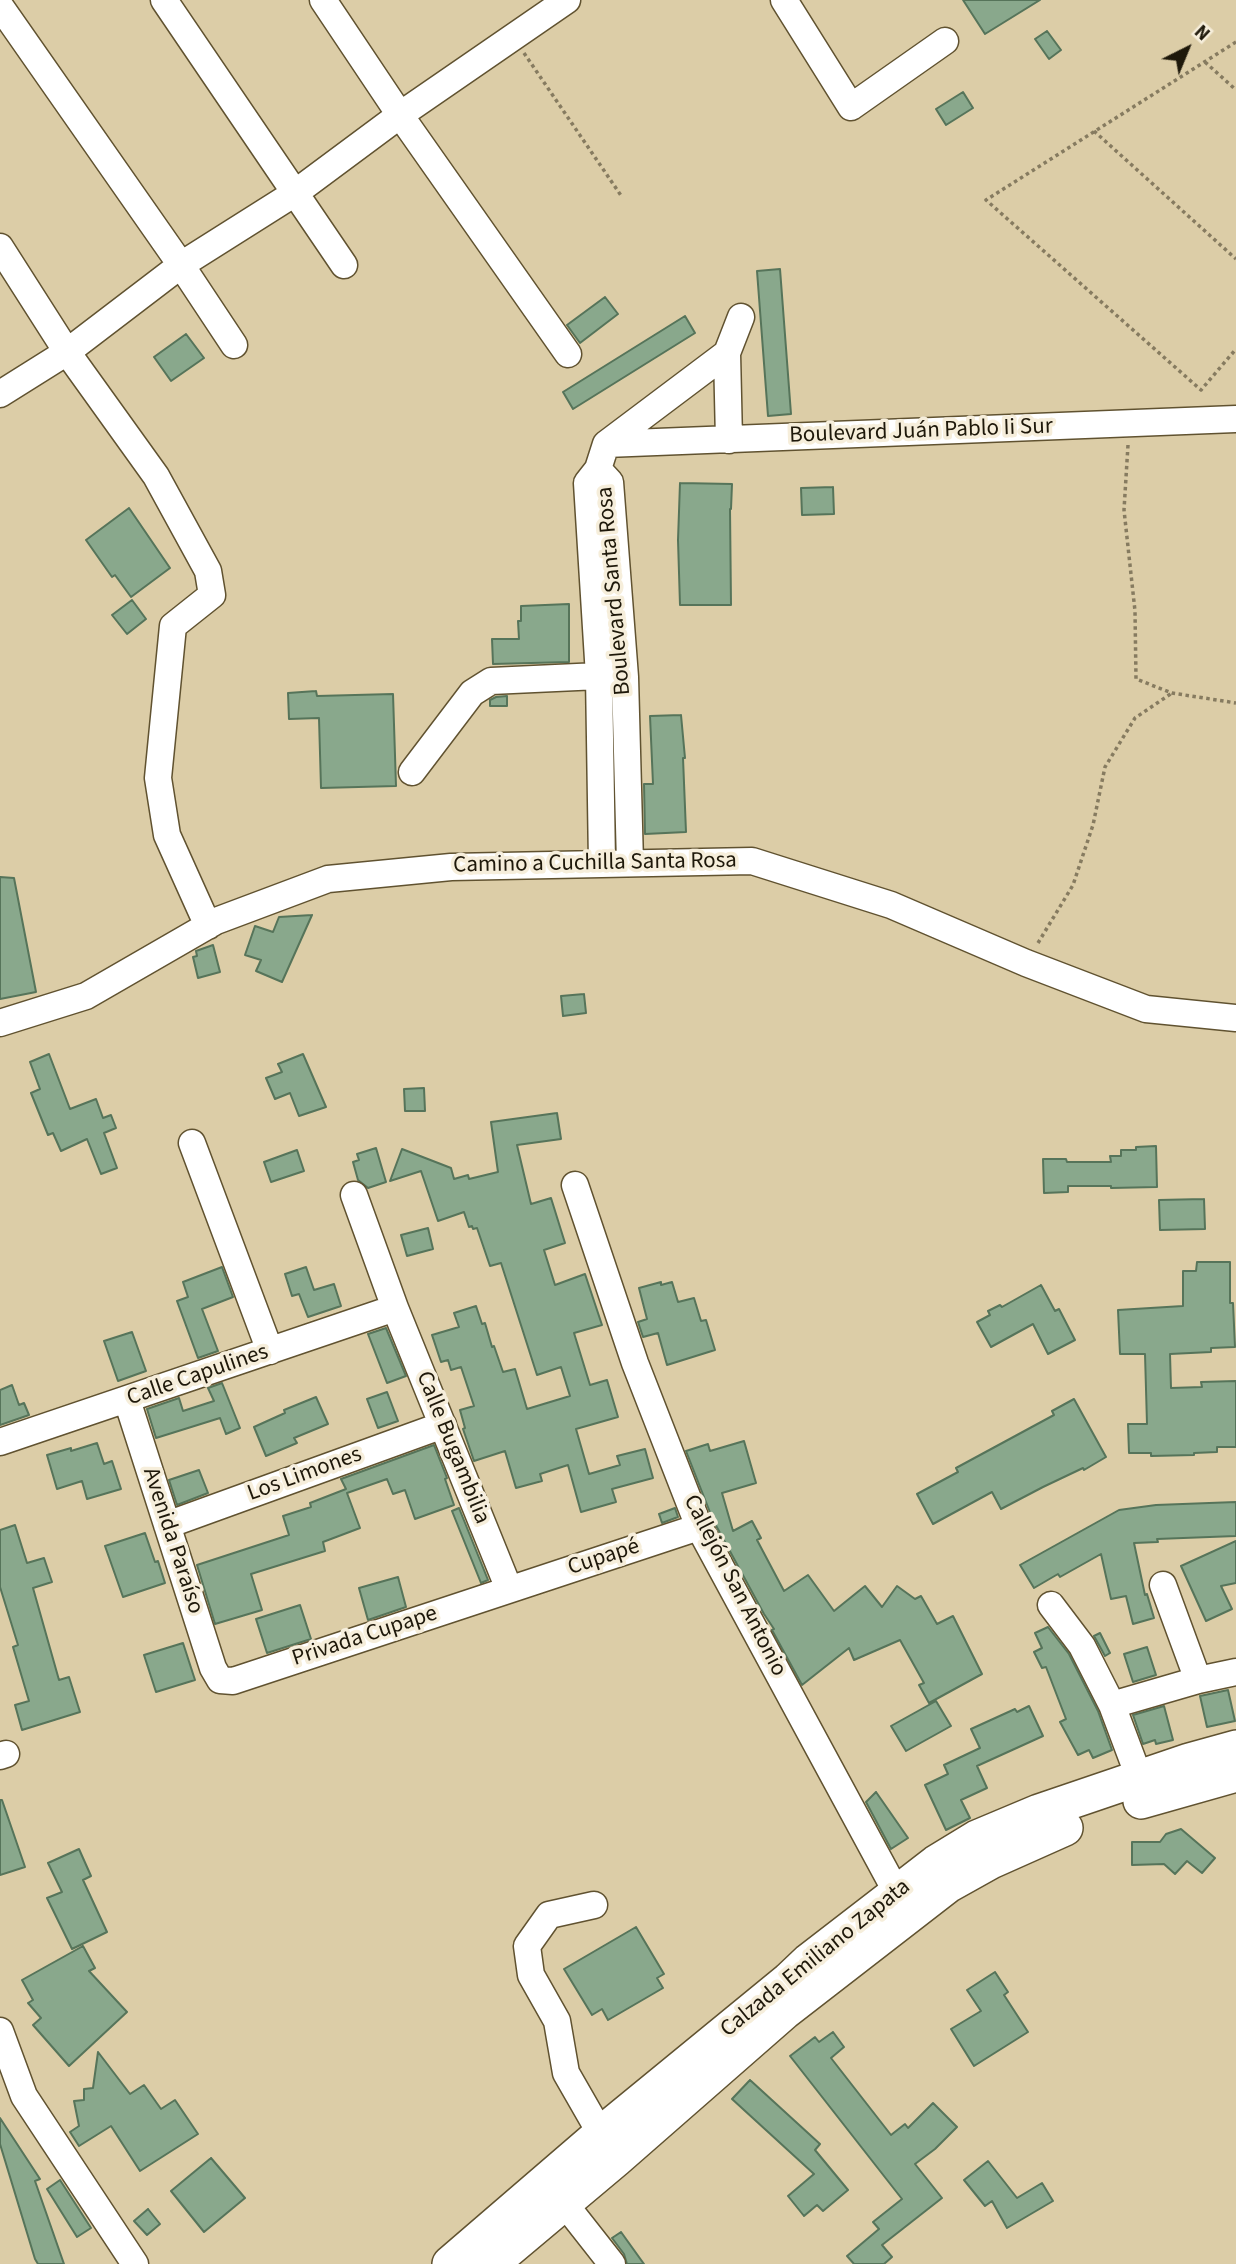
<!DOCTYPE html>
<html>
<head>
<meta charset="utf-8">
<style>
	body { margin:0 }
	#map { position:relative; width:1236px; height:2264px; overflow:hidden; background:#dccda7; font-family:"Source Sans 3",sans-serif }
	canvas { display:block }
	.north { position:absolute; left:1152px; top:14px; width:70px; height:70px; -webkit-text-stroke:5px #f6eedb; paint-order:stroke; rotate:43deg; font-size:19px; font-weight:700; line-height:28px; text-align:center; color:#1e180a }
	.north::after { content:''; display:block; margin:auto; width:24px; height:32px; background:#1e180a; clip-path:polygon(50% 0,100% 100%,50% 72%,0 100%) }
</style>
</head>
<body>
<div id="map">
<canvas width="1236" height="2264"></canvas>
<div class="north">N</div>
</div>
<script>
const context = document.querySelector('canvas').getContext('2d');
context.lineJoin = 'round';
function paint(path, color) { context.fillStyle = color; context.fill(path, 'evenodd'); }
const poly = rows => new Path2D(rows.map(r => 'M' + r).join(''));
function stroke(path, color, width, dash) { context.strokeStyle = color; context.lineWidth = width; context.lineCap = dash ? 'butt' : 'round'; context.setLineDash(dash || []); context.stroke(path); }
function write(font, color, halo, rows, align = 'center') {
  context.font = font + ' "Source Sans 3",sans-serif'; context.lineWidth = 7; context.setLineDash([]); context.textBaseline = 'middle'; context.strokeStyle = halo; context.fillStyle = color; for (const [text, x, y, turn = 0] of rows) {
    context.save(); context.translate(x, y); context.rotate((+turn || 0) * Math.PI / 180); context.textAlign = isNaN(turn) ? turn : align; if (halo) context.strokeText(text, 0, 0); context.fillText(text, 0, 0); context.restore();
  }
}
const building = poly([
	[963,0,1040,0,985,34,963,0],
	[1047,31,1061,50,1049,59,1035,39,1047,31],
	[963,92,973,108,946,125,936,109,963,92],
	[780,269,791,414,768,416,757,271,780,269],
	[605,297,618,314,580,343,567,325,605,297],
	[685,316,695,333,573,409,563,392,685,316],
	[186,334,204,358,171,381,154,357,186,334],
	[680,483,732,484,731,509,730,509,731,605,680,605,678,540,680,483],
	[833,487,834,514,802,515,801,488,833,487],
	[129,508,170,568,131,597,115,575,112,577,86,540,129,508],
	[132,600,146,619,127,634,112,615,132,600],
	[569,604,569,662,493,664,492,639,519,639,518,621,521,621,521,606,569,604],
	[316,691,317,696,393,694,396,786,321,788,319,718,289,719,288,693,316,691],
	[507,696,507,706,490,706,490,700,496,697,507,696],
	[681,715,685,758,683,758,686,832,645,834,644,784,653,784,650,716,681,715],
	[0,877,14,878,36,992,0,999,0,877],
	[312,915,282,982,256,971,261,960,245,955,255,926,273,932,279,917,312,915],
	[213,945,220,972,198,978,193,957,197,956,196,951,213,945],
	[584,994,586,1013,563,1016,561,996,584,994],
	[49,1054,70,1109,96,1099,103,1118,111,1115,116,1128,104,1133,117,1168,101,1174,87,1139,61,1151,53,1133,48,1135,31,1093,40,1089,30,1062,49,1054],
	[303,1054,326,1107,299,1116,290,1093,275,1099,266,1078,282,1072,278,1064,303,1054],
	[424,1088,425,1111,405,1111,404,1089,424,1088],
	[557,1113,561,1139,517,1145,531,1204,551,1198,565,1243,544,1250,555,1285,585,1274,602,1325,574,1333,590,1385,607,1380,618,1417,576,1429,589,1474,620,1465,617,1456,645,1449,653,1478,612,1489,616,1502,581,1512,568,1465,540,1474,542,1481,516,1488,505,1451,474,1461,463,1429,465,1428,460,1410,474,1406,461,1367,451,1370,448,1360,441,1362,432,1335,459,1327,454,1313,476,1306,482,1324,485,1323,492,1347,494,1346,503,1372,515,1369,527,1409,570,1396,561,1367,537,1375,501,1263,490,1266,477,1228,473,1229,472,1226,469,1227,464,1212,438,1221,421,1171,390,1181,402,1149,451,1168,454,1179,468,1175,469,1179,498,1172,491,1122,557,1113],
	[1156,1146,1157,1187,1111,1188,1111,1186,1068,1186,1068,1192,1044,1193,1043,1159,1066,1159,1067,1162,1111,1162,1110,1156,1121,1156,1121,1150,1136,1150,1136,1147,1156,1146],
	[376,1148,386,1182,368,1188,358,1180,353,1162,359,1160,357,1154,376,1148],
	[297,1150,304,1171,271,1182,264,1162,297,1150],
	[1204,1199,1205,1229,1160,1230,1159,1200,1204,1199],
	[428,1228,433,1249,407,1256,401,1235,428,1228],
	[1197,1262,1230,1262,1230,1303,1233,1303,1235,1347,1211,1348,1211,1352,1170,1354,1171,1388,1202,1387,1201,1382,1236,1381,1236,1447,1217,1447,1217,1452,1194,1453,1194,1455,1151,1456,1151,1453,1129,1453,1128,1424,1147,1424,1145,1354,1120,1354,1118,1310,1183,1306,1183,1271,1196,1271,1197,1262],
	[222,1267,233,1297,202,1309,218,1351,198,1358,177,1301,188,1297,183,1282,222,1267],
	[306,1267,314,1290,334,1284,341,1306,308,1317,299,1294,292,1296,285,1274,306,1267],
	[661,1282,661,1285,672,1282,678,1302,694,1298,701,1321,706,1320,715,1350,667,1365,658,1333,643,1337,638,1322,647,1319,639,1288,661,1282],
	[1041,1285,1055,1311,1059,1309,1075,1340,1048,1354,1033,1324,991,1347,977,1322,990,1315,988,1311,1000,1305,1002,1307,1041,1285],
	[386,1328,406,1376,387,1383,368,1334,386,1328],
	[132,1332,146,1371,118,1381,104,1341,132,1332],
	[222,1383,240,1428,226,1434,220,1418,156,1438,147,1409,179,1398,183,1411,214,1401,208,1388,222,1383],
	[12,1385,19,1405,24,1403,29,1415,0,1425,0,1390,12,1385],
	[387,1392,398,1421,378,1428,367,1399,387,1392],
	[316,1397,328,1424,294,1438,297,1443,266,1456,254,1427,285,1413,284,1410,316,1397],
	[1074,1399,1106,1457,1084,1470,1083,1468,1043,1487,1001,1509,992,1492,933,1524,917,1494,958,1472,956,1468,1054,1415,1052,1411,1074,1399],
	[744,1441,756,1483,722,1493,733,1531,752,1521,761,1538,757,1540,784,1591,808,1575,834,1611,865,1586,882,1607,897,1586,915,1599,921,1596,937,1624,953,1616,982,1674,929,1703,919,1685,924,1683,900,1640,854,1660,849,1648,802,1685,772,1630,774,1629,764,1614,713,1520,686,1451,708,1444,710,1451,744,1441],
	[97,1443,104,1464,112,1461,121,1489,87,1499,82,1481,57,1489,47,1455,71,1448,71,1451,97,1443],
	[434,1445,447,1478,445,1479,454,1505,415,1519,405,1490,393,1494,387,1479,347,1493,360,1528,323,1542,325,1551,251,1574,262,1610,215,1624,197,1565,289,1535,283,1516,311,1507,310,1503,346,1489,341,1479,434,1445],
	[199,1470,208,1493,177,1505,169,1480,199,1470],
	[1236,1502,1236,1536,1157,1539,1158,1542,1134,1543,1145,1595,1147,1594,1154,1618,1133,1624,1126,1596,1111,1599,1101,1554,1060,1577,1058,1574,1034,1588,1020,1565,1119,1510,1156,1505,1236,1502],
	[459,1508,488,1580,481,1583,452,1511,459,1508],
	[675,1508,678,1517,662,1523,659,1514,675,1508],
	[15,1525,27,1563,44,1558,52,1582,33,1588,59,1680,69,1677,80,1712,22,1730,15,1705,29,1701,13,1647,18,1645,0,1587,0,1530,15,1525],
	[145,1533,155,1562,158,1561,165,1583,123,1597,105,1546,145,1533],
	[1236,1541,1236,1583,1221,1586,1232,1609,1206,1621,1181,1566,1236,1541],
	[398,1577,406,1607,368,1620,359,1588,398,1577],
	[300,1605,311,1639,267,1653,256,1619,300,1605],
	[1048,1627,1069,1654,1098,1711,1112,1750,1093,1758,1089,1750,1078,1755,1060,1722,1066,1719,1046,1667,1042,1668,1034,1652,1042,1648,1035,1633,1048,1627],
	[1100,1633,1110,1653,1105,1656,1094,1636,1100,1633],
	[183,1643,195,1680,156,1692,144,1655,183,1643],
	[1147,1647,1156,1675,1133,1682,1124,1654,1147,1647],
	[1228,1690,1235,1721,1207,1727,1200,1696,1228,1690],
	[936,1701,951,1726,906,1751,891,1726,936,1701],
	[1029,1706,1043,1736,977,1766,987,1788,961,1800,970,1818,946,1830,925,1785,948,1774,944,1765,980,1748,971,1729,1015,1709,1017,1712,1029,1706],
	[1164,1706,1173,1740,1156,1744,1155,1740,1143,1744,1133,1715,1164,1706],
	[876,1792,908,1838,891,1849,866,1802,876,1792],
	[0,1800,2,1800,25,1867,0,1875,0,1800],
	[1181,1829,1215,1858,1202,1873,1187,1861,1175,1874,1164,1864,1132,1865,1132,1842,1160,1842,1166,1834,1181,1829],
	[79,1849,91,1876,83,1880,107,1932,72,1949,47,1898,62,1892,48,1863,79,1849],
	[636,1927,664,1974,657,1978,663,1988,608,2020,602,2009,592,2015,564,1969,636,1927],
	[83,1946,95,1968,89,1971,127,2012,69,2066,33,2025,41,2018,28,2003,33,2000,22,1980,83,1946],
	[995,1972,1008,1992,1004,1995,1028,2032,974,2066,951,2029,981,2011,967,1990,995,1972],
	[833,2032,844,2047,831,2058,891,2135,905,2124,908,2128,933,2103,957,2127,935,2149,915,2164,942,2198,882,2245,892,2257,884,2264,854,2264,847,2256,879,2229,873,2222,902,2199,790,2056,815,2037,819,2042,833,2032],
	[98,2052,130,2094,144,2085,161,2109,175,2100,198,2134,140,2171,111,2126,79,2146,70,2132,79,2126,74,2101,84,2100,84,2089,93,2088,98,2052],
	[750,2080,820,2144,815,2150,848,2190,823,2211,817,2205,804,2216,788,2196,814,2174,732,2099,750,2080],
	[0,2118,40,2179,35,2181,64,2264,38,2264,35,2259,0,2144,0,2118],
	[211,2158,245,2198,204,2232,171,2191,211,2158],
	[988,2161,1017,2198,1042,2183,1053,2201,1007,2228,992,2201,985,2206,964,2180,988,2161],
	[60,2180,91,2228,77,2237,47,2189,60,2180],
	[148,2209,160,2224,147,2235,134,2221,148,2209],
	[621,2232,644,2264,627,2264,624,2254,612,2238,621,2232]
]);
paint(building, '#89a88c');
stroke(building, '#56745a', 2);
const minor = poly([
	[164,0,344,265],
	[323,0,400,115,568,354],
	[784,0,851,107,945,41],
	[0,6,181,265,234,345],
	[0,247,67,352,156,476,208,571,212,595,173,626,158,778,167,835,208,926],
	[0,394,67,352,181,265,295,193,400,115,567,0],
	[729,440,727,353,741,317],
	[606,444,1236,419],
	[598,469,610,482,625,677,630,863],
	[412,772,472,693,491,681,599,676,616,677],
	[602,863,599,676,587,483,598,469,606,444,727,353],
	[0,1023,86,996,216,921,328,879,451,867,752,861,891,905,1026,963,1146,1009,1236,1018],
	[192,1143,270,1351],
	[575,1185,635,1363,699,1527,897,1893],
	[354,1195,395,1308,509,1589],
	[127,1400,213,1668,220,1680,233,1681,699,1527],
	[0,1442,395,1308],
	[167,1525,443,1425],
	[1163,1585,1198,1680],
	[1051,1605,1082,1646,1112,1705,1139,1777],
	[1112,1705,1198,1680,1236,1672],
	[0,1756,6,1754],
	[594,1905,549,1915,527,1946,531,1975,557,2021,566,2073,601,2134],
	[0,2031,24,2096,135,2264],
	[564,2203,612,2264]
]);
const major = poly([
	[1141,1801,1236,1774],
	[450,2264,601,2134,789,1980,809,1961,936,1863,977,1838,1039,1812,1189,1761,1236,1748],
	[491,2264,616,2159,784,2012,948,1885,991,1861,1065,1828]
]);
stroke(minor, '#605230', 29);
stroke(major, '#605230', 38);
stroke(poly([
	[1236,42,986,200,1201,390,1236,349],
	[524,53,622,197],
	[1205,62,1236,90],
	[1094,131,1236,259],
	[1128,445,1124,510,1135,611,1136,679,1172,693,1236,703],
	[1038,943,1073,885,1093,825,1105,767,1135,718,1172,693]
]), '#867b60', 3.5, [3.5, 3.5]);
stroke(minor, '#fff', 26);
stroke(major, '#fff', 35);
write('23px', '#1e180a', '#f6eedb', [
	["Boulevard Juán Pablo Ii Sur",921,432,-2],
	["Boulevard Santa Rosa",615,591,-95],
	["Camino a Cuchilla Santa Rosa",595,864,-1],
	["Calle Capulines",198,1376,-19],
	["Calle Bugambilia",452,1448,68],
	["Los Limones",305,1475,-20],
	["Avenida Paraíso",172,1541,72],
	["Cupapé",604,1558,-18],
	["Callejón San Antonio",734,1586,63],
	["Privada Cupape",365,1637,-18],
	["Calzada Emiliano Zapata",816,1959,-39]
]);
</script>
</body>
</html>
